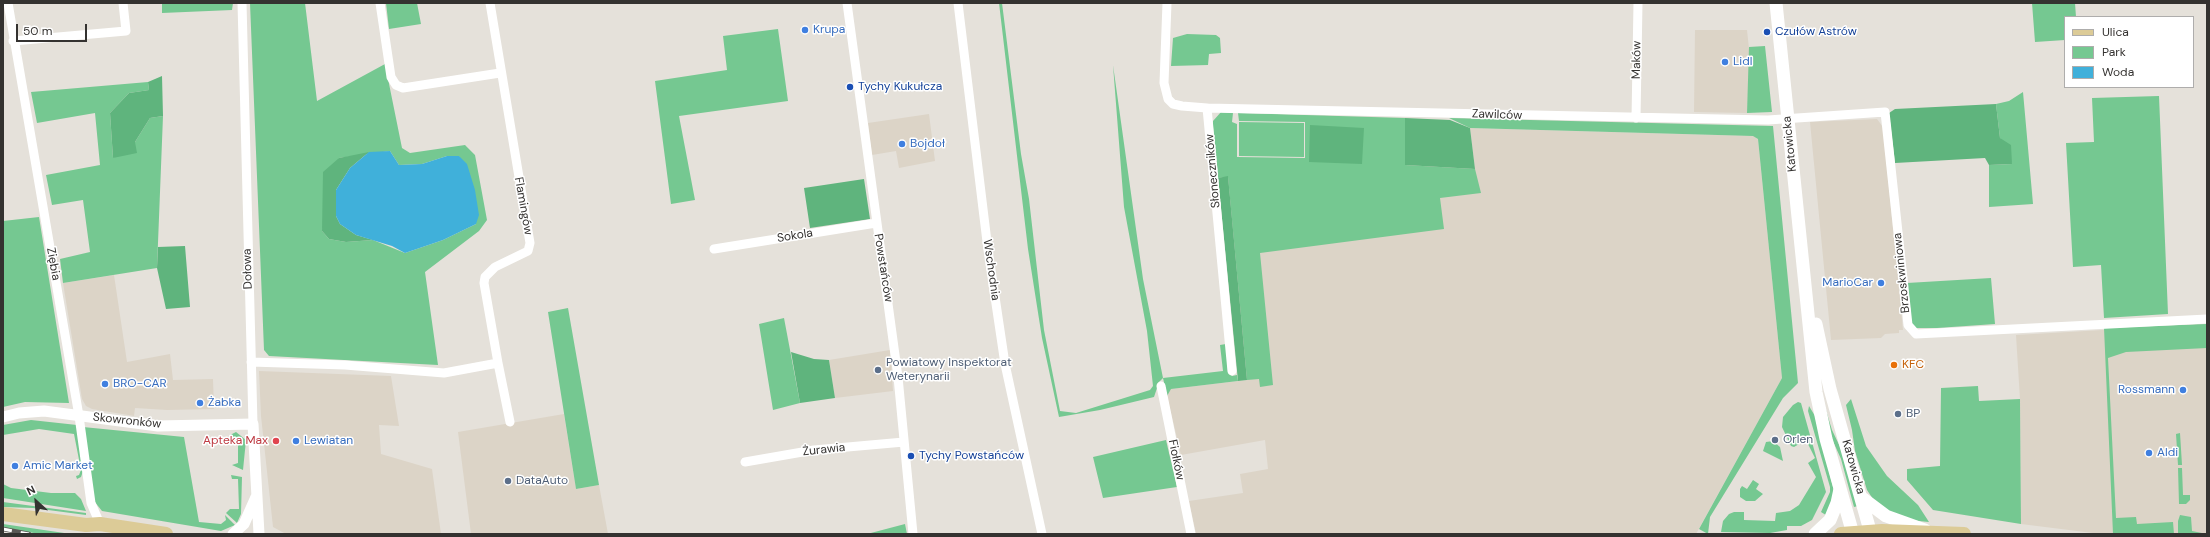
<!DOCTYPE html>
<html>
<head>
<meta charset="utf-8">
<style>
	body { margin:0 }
	#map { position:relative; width:2210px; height:537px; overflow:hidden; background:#e5e1da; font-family:"DM Sans",sans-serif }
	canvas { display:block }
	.frame { position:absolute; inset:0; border:4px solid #343230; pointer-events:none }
	.legend { position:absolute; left:2064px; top:16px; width:130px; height:72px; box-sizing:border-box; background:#fff; border:1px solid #aeadac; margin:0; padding:5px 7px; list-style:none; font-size:12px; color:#343230 }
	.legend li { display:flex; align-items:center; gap:8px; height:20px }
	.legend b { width:20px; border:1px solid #aeadac }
	.north { position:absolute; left:16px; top:481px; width:40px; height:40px; -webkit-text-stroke:3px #fff; paint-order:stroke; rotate:334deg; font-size:11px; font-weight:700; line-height:16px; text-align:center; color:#343230 }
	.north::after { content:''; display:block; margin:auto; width:14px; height:18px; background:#343230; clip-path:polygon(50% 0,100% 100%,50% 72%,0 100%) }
	.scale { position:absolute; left:16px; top:24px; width:71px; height:18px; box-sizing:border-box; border:2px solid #343230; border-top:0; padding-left:5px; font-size:12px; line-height:14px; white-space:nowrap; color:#343230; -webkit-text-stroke:3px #fff; paint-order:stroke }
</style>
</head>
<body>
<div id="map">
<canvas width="2210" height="537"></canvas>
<div class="frame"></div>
<ul class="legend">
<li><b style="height:5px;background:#dccb97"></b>Ulica</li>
<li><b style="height:11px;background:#75c891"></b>Park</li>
<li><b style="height:11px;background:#40b0da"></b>Woda</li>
</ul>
<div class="north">N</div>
<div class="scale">50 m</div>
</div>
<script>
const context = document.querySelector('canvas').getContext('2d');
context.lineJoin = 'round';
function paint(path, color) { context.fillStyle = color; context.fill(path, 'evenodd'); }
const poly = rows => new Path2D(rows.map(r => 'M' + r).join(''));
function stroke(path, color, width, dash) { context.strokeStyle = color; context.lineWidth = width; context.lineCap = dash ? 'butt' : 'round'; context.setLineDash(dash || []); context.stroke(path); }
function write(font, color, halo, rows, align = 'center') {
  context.font = font + ' "DM Sans",sans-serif'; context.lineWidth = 3; context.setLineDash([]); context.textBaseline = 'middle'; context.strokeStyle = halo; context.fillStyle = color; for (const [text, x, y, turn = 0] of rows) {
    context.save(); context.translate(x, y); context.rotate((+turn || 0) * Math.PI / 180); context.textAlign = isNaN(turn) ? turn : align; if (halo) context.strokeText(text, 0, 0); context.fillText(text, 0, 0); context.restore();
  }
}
paint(poly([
	[1695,30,1747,30,1750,58,1747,113,1694,112],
	[929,114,935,161,899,168,896,151,872,155,868,123],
	[1877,119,1883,127,1903,330,1899,330,1899,333,1885,334,1881,338,1831,340,1810,122],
	[1470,128,1754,136,1758,139,1782,378,1696,534,1196,534,1189,501,1243,493,1240,474,1268,469,1265,440,1181,455,1167,396,1170,389,1247,380,1227,160,1405,165,1475,169],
	[114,275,127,362,170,354,173,380,213,379,214,409,167,410,135,408,134,416,92,409,86,406,82,399,63,283],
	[2207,324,2207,534,2101,534,2021,524,2020,399,2016,335],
	[890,350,893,391,835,398,829,360],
	[259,371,391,376,399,426,379,425,381,454,432,469,441,534,286,534,273,527,261,416],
	[564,414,576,489,599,485,608,534,471,534,458,432]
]), '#dcd4c7');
paint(poly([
	[162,3,233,3,232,10,162,13],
	[250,3,305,3,317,101,385,64,402,148,410,153,465,145,475,155,487,220,479,231,425,272,438,365,269,356,264,350],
	[390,151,399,165,422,164,447,156,459,156,476,224,443,240,405,253,373,240,346,242,329,239,322,231,339,158],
	[386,3,417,3,421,24,389,29],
	[999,3,1002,3,1021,154,1029,199,1044,330,1060,411,1076,413,1150,390,1153,386,1147,331,1124,207,1113,65,1143,279,1163,378,1223,371,1220,345,1226,344,1228,372,1232,376,1237,375,1238,381,1171,389,1167,396,1163,378,1159,382,1154,397,1100,410,1059,417,1042,338,1028,249],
	[2032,3,2075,3,2076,17,2065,17,2065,40,2035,42],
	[778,29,788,101,679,116,695,200,671,204,655,81,727,70,723,36],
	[1187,34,1216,35,1220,38,1221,53,1209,54,1208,65,1171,66,1173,38],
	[1765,46,1772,112,1747,113,1749,47],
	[148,82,149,90,129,93,110,113,113,158,135,142,150,118,163,116,157,268,63,283,60,259,90,252,83,200,52,205,46,175,100,165,95,113,37,123,31,92],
	[2023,92,2033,204,1989,207,1989,165,2012,164,2000,138,1996,104,2009,101],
	[2159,96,2168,314,2104,318,2101,265,2073,267,2066,143,2094,142,2092,98],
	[1221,112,1233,113,1232,122,1237,124,1237,157,1305,158,1305,122,1239,121,1238,113,1405,118,1405,165,1475,169,1481,193,1440,198,1444,229,1260,253,1273,385,1260,387,1259,379,1247,380,1228,177,1218,178,1213,127,1213,121],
	[1449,118,1773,126,1798,383,1783,398,1710,517,1708,534,1699,529,1782,378,1758,139,1753,136,1470,128],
	[1239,122,1304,123,1304,157,1239,156],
	[39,217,69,403,25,402,3,407,3,221],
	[1991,278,1995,324,1937,328,1916,328,1910,323,1907,283],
	[568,308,599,485,576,489,548,312],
	[784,318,800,403,773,410,759,324],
	[2207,324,2207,348,2126,352,2108,358,2116,518,2136,517,2137,524,2173,522,2174,534,2113,534,2104,328],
	[1978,386,1979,401,2020,399,2021,524,1933,510,1907,480,1907,469,1940,466,1941,388],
	[1851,399,1866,446,1887,476,1918,505,1929,522,1908,520,1895,515,1875,502,1867,490,1855,451,1852,430,1846,405],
	[1798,402,1801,403,1826,492,1812,520,1801,526,1787,526,1787,530,1770,533,1721,532,1723,521,1729,514,1734,512,1744,512,1744,520,1775,521,1776,513,1790,511,1799,505,1816,477,1808,463,1815,458,1806,440,1794,447,1791,446,1782,427,1783,417,1793,405],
	[1809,406,1815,416,1833,487,1834,494,1829,517,1821,512,1830,492,1830,487,1808,411],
	[1825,407,1832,430,1842,451,1858,506,1854,507,1841,459,1832,439],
	[31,420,77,425,84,468,81,477,77,479,76,476,79,475,81,470,74,434,39,429,3,435,3,425],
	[83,427,184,437,199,522,221,524,226,520,225,515,235,525,221,531,102,511,94,501],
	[236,432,246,440,243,470,232,465,238,463,238,441,230,441,230,435],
	[2180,433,2182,465,2178,465,2176,434],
	[1166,440,1177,487,1103,498,1093,457],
	[1773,441,1780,447,1783,461,1763,451,1766,442],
	[2178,468,2182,468,2183,495,2190,495,2190,500,2186,504,2179,504],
	[231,475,242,477,241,514,237,523,226,513,230,509,239,509,238,479,232,479],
	[1753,480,1759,484,1756,489,1763,494,1755,501,1746,501,1740,497,1740,489,1742,486,1747,489],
	[3,484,11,488,51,493,75,493,81,499,86,511,3,498],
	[3,502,86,513,86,515,33,508,3,507],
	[2180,515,2191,517,2192,531,2207,534,2178,534,2178,521],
	[3,524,71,534,72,534,40,534,3,528],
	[905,524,907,534,865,534,867,534]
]), '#75c891');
paint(poly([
	[162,76,163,116,150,118,135,142,137,153,113,158,110,113,129,93,149,90,148,82],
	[1996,104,2000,138,2011,145,2012,164,1989,165,1985,158,1895,163,1889,113,1895,109],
	[1405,118,1450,120,1470,128,1475,169,1405,165],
	[1310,125,1364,128,1362,164,1309,162],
	[369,152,350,168,336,190,336,216,340,224,356,235,373,240,346,242,329,239,322,231,323,172,339,158],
	[1228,176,1247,380,1238,381,1218,178],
	[864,179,870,219,810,228,804,188],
	[185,246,190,307,166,309,157,268,158,247],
	[791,352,814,359,829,360,835,398,800,403]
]), '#5fb47d');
paint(poly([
	[390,151,399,165,422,164,447,156,459,156,467,164,475,190,479,215,476,224,443,240,405,253,392,246,356,235,340,224,336,216,336,190,350,168,369,152]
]), '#40b0da');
stroke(poly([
	[8,3,79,416,91,503,100,524],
	[242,3,253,424],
	[380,3,391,77,396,85,403,88,500,73],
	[847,3,898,377,913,534],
	[958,3,988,250,1005,364,1042,534],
	[1167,3,1164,83,1168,99,1173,104,1182,106,1207,108,1232,371],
	[13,41,126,31,123,3],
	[1207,108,1768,120,1885,112,1908,325,1916,334,2207,319],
	[1636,118,1638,3],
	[714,249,876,223],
	[251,362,345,365,444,373,498,363,484,283,485,277,495,267,528,251,530,243,490,3],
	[498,363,510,422],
	[1161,386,1191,534],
	[745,462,814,450,904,442]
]), '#fff', 9);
stroke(poly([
	[3,417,19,413,44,411,158,426,253,424,259,534],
	[233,534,244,524,256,497]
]), '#fff', 11);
stroke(poly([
	[1776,3,1816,392,1826,439,1853,534],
	[1816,324,1830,389,1871,534],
	[1862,498,1886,516,1925,530],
	[1815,534,1830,520,1837,503,1840,489]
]), '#fff', 13);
stroke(poly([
	[3,514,86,525,100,524,166,534],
	[1841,534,1882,531,1964,534]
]), '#dccb97', 14);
const rail = poly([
	[3,529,29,534]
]);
stroke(rail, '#5a5855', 4.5);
stroke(rail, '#fff', 3, [9]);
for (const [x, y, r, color] of [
	[805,30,4,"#3f7fe0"],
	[1767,32,4,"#1a4fb4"],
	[1725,62,4,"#3f7fe0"],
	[850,87,4,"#1a4fb4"],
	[902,144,4,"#3f7fe0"],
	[1881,283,4,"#3f7fe0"],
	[1894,365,4,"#e8710a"],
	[878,370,4,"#5c6f8a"],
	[105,384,4,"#3f7fe0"],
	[2183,390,4,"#3f7fe0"],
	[200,403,4,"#3f7fe0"],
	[1898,414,4,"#5c6f8a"],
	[1775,440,4,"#5c6f8a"],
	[276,441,4,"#e0444e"],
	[296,441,4,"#3f7fe0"],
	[2149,453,4,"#3f7fe0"],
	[911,456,4,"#1a4fb4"],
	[15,466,4,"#3f7fe0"],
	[508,481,4,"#5c6f8a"]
]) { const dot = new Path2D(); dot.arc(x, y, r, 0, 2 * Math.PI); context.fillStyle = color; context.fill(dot); stroke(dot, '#fff', 1.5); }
write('12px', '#366cbe', '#fff', [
	["Krupa",813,30],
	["Lidl",1733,62],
	["Bojdoł",910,144],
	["MarioCar",1873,283,"right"],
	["BRO-CAR",113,384],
	["Rossmann",2175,390,"right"],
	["Żabka",208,403],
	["Lewiatan",304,441],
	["Aldi",2157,453],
	["Amic Market",23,466]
], 'left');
write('12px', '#164399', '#fff', [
	["Czułów Astrów",1775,32],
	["Tychy Kukułcza",858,87],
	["Tychy Powstańców",919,456]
], 'left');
write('12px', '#343230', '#fff', [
	["Maków",1637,60,-89],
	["Zawilców",1497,115,2],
	["Katowicka",1790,144,-96],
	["Słoneczników",1213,171,-95],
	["Flamingów",523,206,80],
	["Sokola",795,236,-9],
	["Ziębia",53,264,80],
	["Powstańców",883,268,81],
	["Dołowa",248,269,-92],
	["Wschodnia",991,270,82],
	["Brzoskwiniowa",1902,273,-96],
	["Skowronków",127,421,6],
	["Żurawia",824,450,-6],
	["Fiołków",1176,460,78],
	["Katowicka",1853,467,74]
]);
write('12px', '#4e5e75', '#fff', [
	["Powiatowy Inspektorat",886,363],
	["Weterynarii",886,377],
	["BP",1906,414],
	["Orlen",1783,440],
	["DataAuto",516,481]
], 'left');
write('12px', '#c56008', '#fff', [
	["KFC",1902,365]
], 'left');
write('12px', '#be3a42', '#fff', [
	["Apteka Max",268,441]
], 'right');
</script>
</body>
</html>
